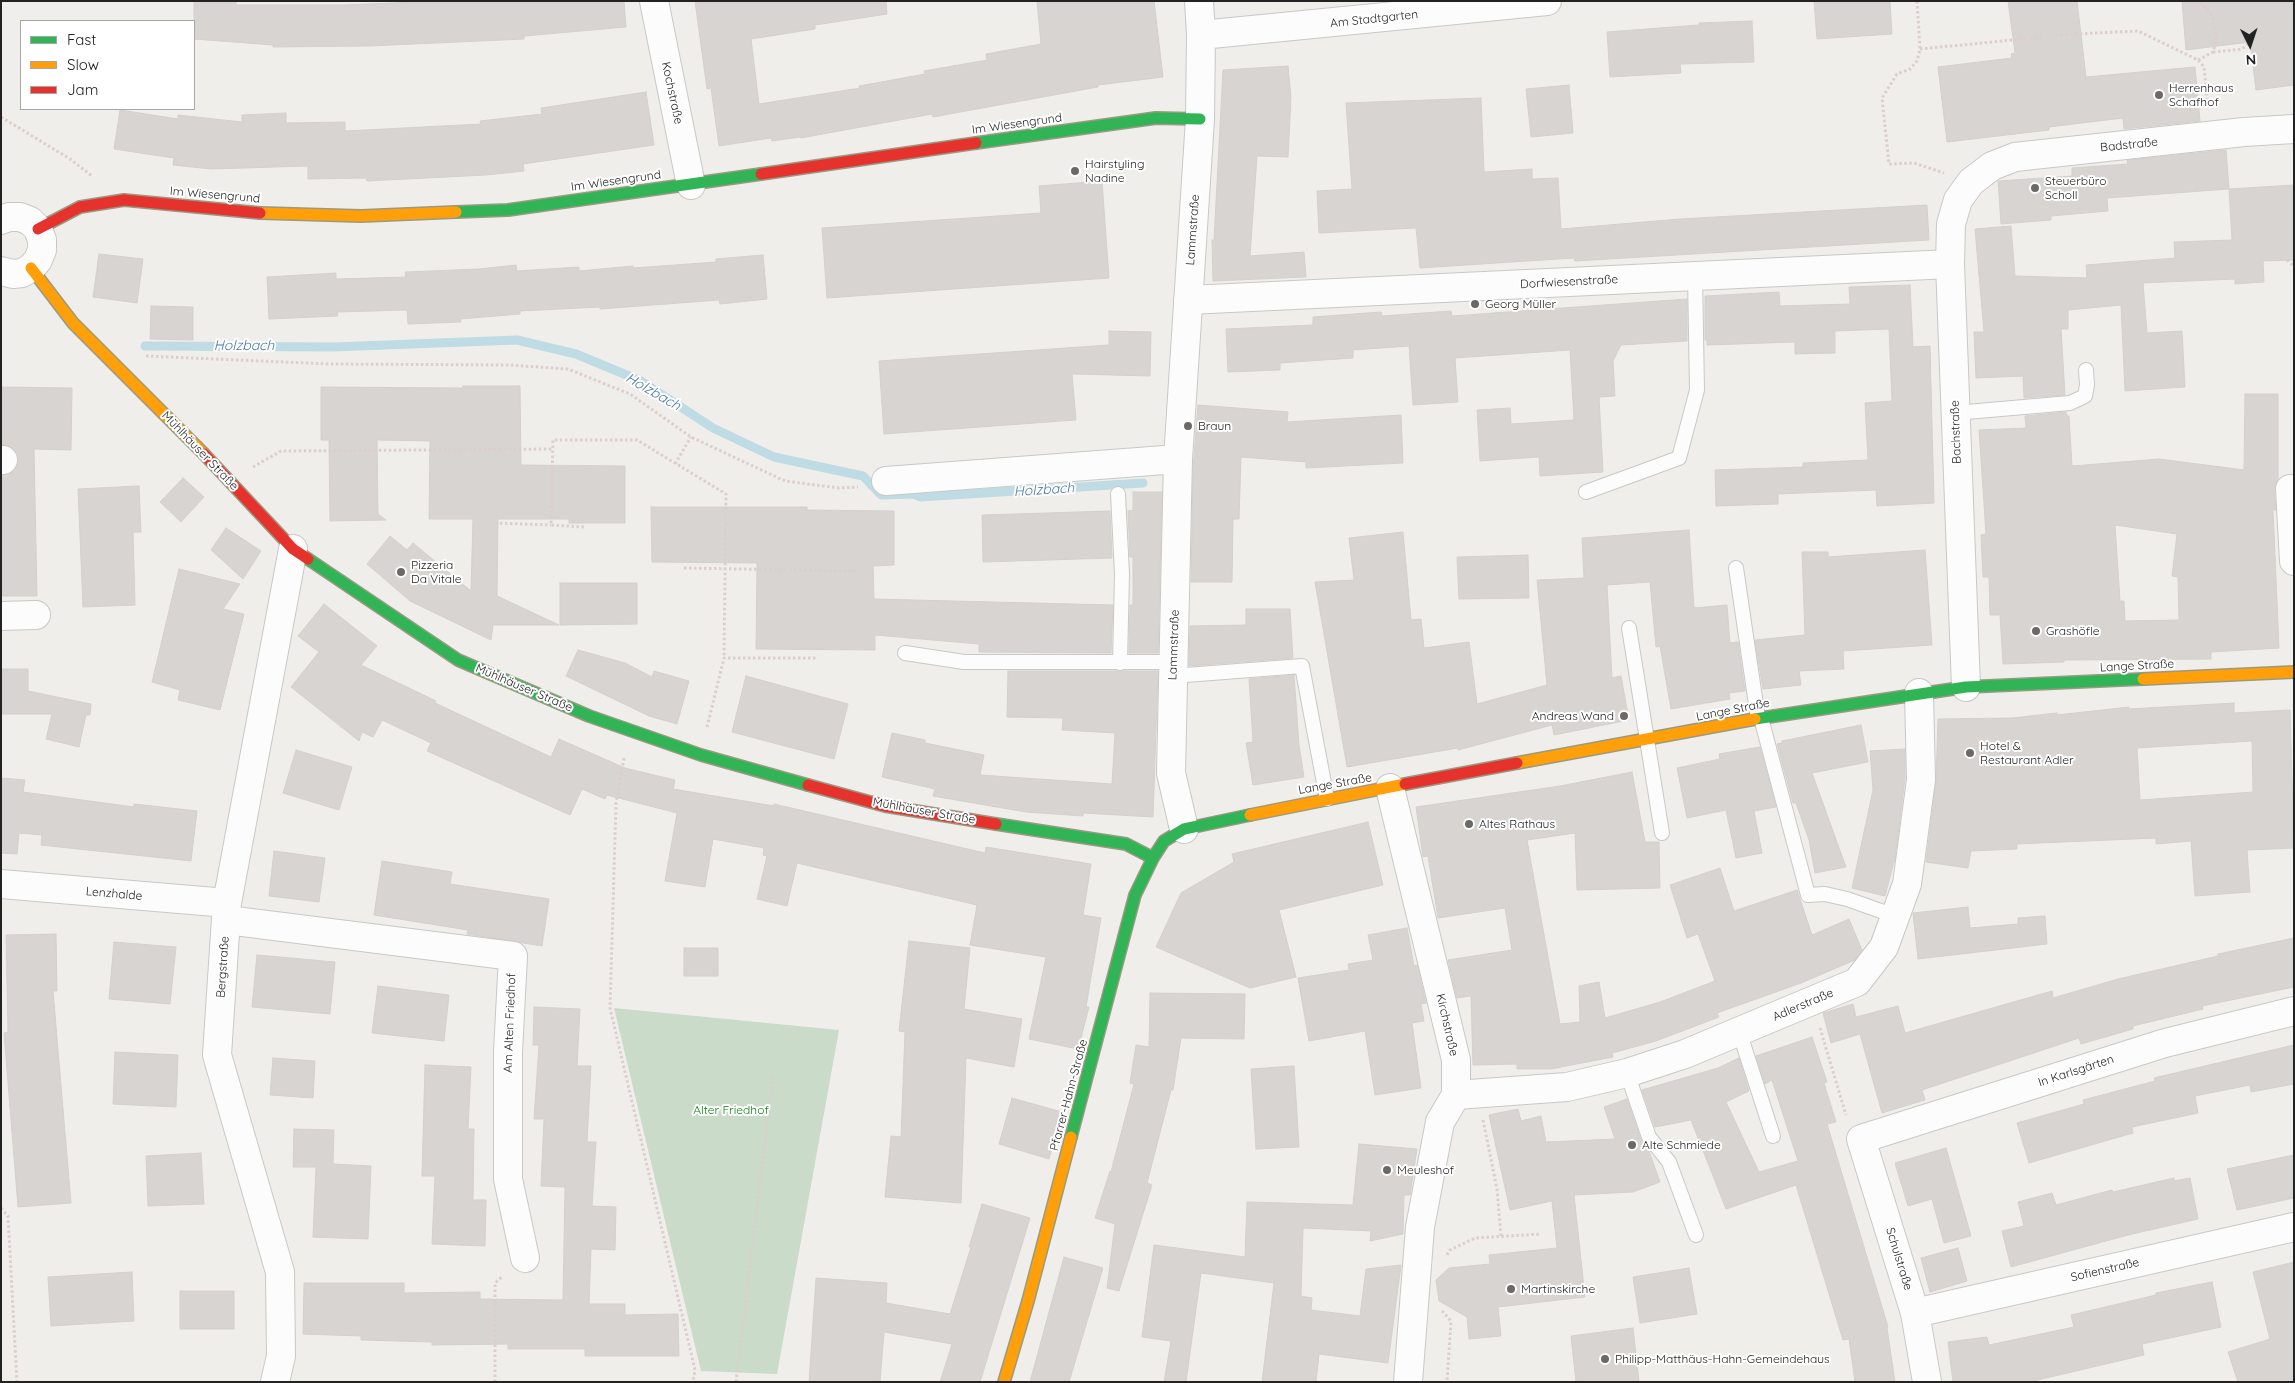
<!DOCTYPE html>
<html>
<head>
<meta charset="utf-8">
<style>
	body { margin:0 }
	#map { position:relative; width:2295px; height:1383px; overflow:hidden; background:#f0eeeb; font-family:Quicksand,sans-serif }
	canvas { display:block }
	.frame { position:absolute; inset:0; border:2px solid #222; pointer-events:none }
	.legend { position:absolute; left:20px; top:20px; width:175px; height:90px; box-sizing:border-box; background:#fff; border:1px solid #a7a7a7; margin:0; padding:6px 9px; list-style:none; font-size:15px; color:#222 }
	.legend li { display:flex; align-items:center; gap:10px; height:25px }
	.legend b { width:25px; border:1px solid #a7a7a7 }
	.north { position:absolute; left:2225px; top:20px; width:50px; height:50px; -webkit-text-stroke:4px #fff; paint-order:stroke; rotate:176deg; font-size:14px; font-weight:700; line-height:20px; text-align:center; color:#222 }
	.north::after { content:''; display:block; margin:auto; width:18px; height:22px; background:#222; clip-path:polygon(50% 0,100% 100%,50% 72%,0 100%) }
</style>
</head>
<body>
<div id="map">
<canvas width="2295" height="1383"></canvas>
<div class="frame"></div>
<ul class="legend">
<li><b style="height:6px;background:#30b455"></b>Fast</li>
<li><b style="height:6px;background:#ff9f0a"></b>Slow</li>
<li><b style="height:6px;background:#e5322d"></b>Jam</li>
</ul>
<div class="north">N</div>
</div>
<script>
const context = document.querySelector('canvas').getContext('2d');
context.lineJoin = 'round';
function paint(path, color) { context.fillStyle = color; context.fill(path, 'evenodd'); }
const poly = rows => new Path2D(rows.map(r => 'M' + r).join(''));
function stroke(path, color, width, dash) { context.strokeStyle = color; context.lineWidth = width; context.lineCap = dash ? 'butt' : 'round'; context.setLineDash(dash || []); context.stroke(path); }
function write(font, color, halo, rows, align = 'center') {
  context.font = font + ' Quicksand,sans-serif'; context.lineWidth = 4; context.setLineDash([]); context.textBaseline = 'middle'; context.strokeStyle = halo; context.fillStyle = color; for (const [text, x, y, turn = 0] of rows) {
    context.save(); context.translate(x, y); context.rotate((+turn || 0) * Math.PI / 180); context.textAlign = isNaN(turn) ? turn : align; if (halo) context.strokeText(text, 0, 0); context.fillText(text, 0, 0); context.restore();
  }
}
paint(poly([
	[614,1008,839,1030,777,1374,701,1371]
]), '#cadbca');
stroke(poly([
	[145,346,333,347,517,340,576,354,641,381,713,428,774,457,863,476,881,495,914,494,920,497,1143,483]
]), '#bfdbe3', 9);
const building = poly([
	[194,1,236,1,236,5,344,5,439,1,624,1,626,27,524,36,524,39,370,46,273,47,273,45,194,39,194,1],
	[695,1,886,1,887,14,815,25,815,29,751,39,759,104,860,88,859,86,925,74,924,71,987,60,986,54,1041,44,1037,1,1154,1,1163,77,1098,85,1098,87,933,117,932,114,801,138,800,137,772,141,771,138,719,146,711,88,707,89,695,1],
	[1814,1,1890,1,1892,34,1817,39,1814,1],
	[2008,1,2077,1,2086,77,2195,67,2200,121,2124,129,2123,118,2049,127,2049,130,1947,142,1938,67,2012,58,2011,54,2015,53,2008,1],
	[2182,1,2294,1,2294,85,2256,90,2250,42,2186,50,2182,1],
	[1752,21,1754,62,1680,64,1681,73,1610,77,1607,32,1699,25,1699,23,1752,21],
	[1288,66,1291,97,1288,157,1257,156,1250,256,1304,252,1306,277,1213,281,1212,240,1214,240,1223,70,1288,66],
	[1569,85,1573,133,1531,137,1526,89,1569,85],
	[646,92,654,145,523,164,524,171,486,175,367,181,366,178,308,179,308,166,211,169,173,165,174,158,114,149,120,110,178,119,178,115,242,122,242,115,286,113,286,123,345,122,345,131,481,124,480,121,542,114,541,108,646,92],
	[1481,98,1484,172,1532,169,1532,179,1558,178,1561,229,1680,219,1927,205,1929,240,1575,261,1574,258,1420,268,1416,228,1319,233,1317,191,1352,189,1346,103,1481,98],
	[2226,150,2229,189,2107,198,2108,211,2051,216,2051,220,2001,224,1998,181,2072,176,2072,168,2128,164,2127,160,2226,150],
	[1102,181,1109,278,827,298,822,228,1041,213,1039,186,1102,181],
	[2294,185,2294,260,2263,261,2264,282,2235,284,2235,279,2143,283,2147,333,2182,331,2185,387,2125,391,2121,305,2068,310,2068,329,2061,329,2065,395,2024,398,2023,376,1976,378,1974,332,1984,332,1975,229,2011,226,2015,276,2087,278,2086,265,2175,258,2174,242,2232,240,2229,189,2294,185],
	[99,254,143,259,137,303,93,297,99,254],
	[763,255,767,299,720,304,719,300,600,309,600,307,520,311,520,314,460,319,461,322,408,324,407,310,337,312,338,316,269,319,267,277,336,273,336,279,406,277,405,272,479,269,516,265,517,271,579,267,579,271,633,266,633,268,716,262,716,259,763,255],
	[1910,285,1913,347,1930,346,1934,503,1877,506,1876,490,1778,494,1778,504,1716,506,1715,470,1803,467,1803,463,1868,460,1865,403,1892,401,1889,329,1835,331,1835,353,1795,354,1795,342,1707,345,1707,340,1705,340,1705,296,1779,292,1780,306,1850,304,1849,287,1910,285],
	[1687,299,1687,341,1621,345,1613,361,1615,396,1599,397,1603,472,1540,476,1539,457,1480,461,1477,410,1510,408,1511,424,1574,420,1570,350,1455,358,1458,402,1413,405,1409,346,1353,350,1353,358,1280,363,1280,370,1228,372,1226,329,1313,325,1313,317,1381,312,1382,316,1451,311,1452,316,1687,299],
	[151,306,193,307,193,340,150,339,151,306],
	[1109,331,1151,332,1150,376,1072,374,1076,420,884,434,879,361,1109,345,1109,331],
	[463,386,520,386,521,465,625,466,625,523,569,523,569,519,498,519,497,596,559,625,493,625,491,640,410,601,367,564,390,536,407,550,413,543,471,591,473,519,429,519,430,441,377,440,378,514,386,520,330,521,329,440,321,440,321,387,463,388,463,386],
	[1,387,72,388,71,450,34,449,37,596,1,596,2,476,11,473,17,467,19,460,17,453,11,447,2,444,1,387],
	[2245,394,2278,394,2278,480,2274,490,2276,510,2273,510,2279,648,2211,652,2211,659,2064,660,2064,662,2003,664,2000,615,1990,615,1989,577,1983,577,1981,535,1986,534,1979,430,2026,428,2025,416,2066,412,2067,416,2069,416,2072,466,2159,459,2244,470,2245,394],
	[2115,525,2177,534,2172,576,2178,577,2179,620,2125,621,2124,601,2120,601,2115,525],
	[1198,405,1288,412,1287,422,1401,415,1403,463,1306,468,1306,462,1241,457,1239,519,1233,519,1232,582,1191,582,1193,470,1198,405],
	[183,478,204,497,181,522,160,502,183,478],
	[139,486,141,532,133,532,135,605,83,607,78,489,139,486],
	[1133,492,1162,492,1158,653,1129,653,1130,605,1133,605,1133,557,1130,557,1128,511,1133,510,1133,492],
	[651,507,807,507,807,510,894,511,894,565,873,566,874,599,1113,605,1111,653,979,652,979,644,875,635,875,650,756,649,757,563,652,562,651,507],
	[1110,511,1112,558,983,562,982,515,1110,511],
	[226,528,261,551,243,579,211,550,226,528],
	[1689,530,1694,608,1727,605,1730,643,1738,642,1745,691,1729,693,1730,699,1671,709,1660,646,1656,647,1650,582,1607,585,1612,678,1621,676,1629,720,1554,735,1552,725,1458,750,1458,748,1347,767,1315,582,1354,580,1349,538,1403,532,1411,620,1421,619,1424,648,1469,642,1477,704,1547,685,1537,580,1584,578,1582,538,1689,530],
	[1925,550,1932,645,1843,651,1844,669,1799,671,1801,685,1763,689,1755,640,1805,635,1802,552,1828,552,1828,557,1925,550],
	[1528,555,1529,598,1459,599,1457,557,1528,555],
	[179,569,240,584,223,609,244,614,220,710,178,700,180,690,152,682,179,569],
	[560,583,637,583,637,624,560,625,560,583],
	[324,604,377,646,361,665,436,701,435,703,551,757,559,739,625,768,675,780,673,789,774,806,774,804,985,853,986,847,1091,864,1083,915,1101,918,1086,1007,1089,1007,1078,1049,1029,1039,1046,957,970,945,977,905,797,863,787,906,757,899,767,856,763,855,764,848,713,839,705,887,665,881,677,813,607,795,605,799,582,789,570,815,427,751,431,743,382,720,373,737,362,732,359,741,291,687,319,652,298,636,324,604],
	[1246,609,1290,609,1293,658,1189,666,1190,626,1246,625,1246,609],
	[578,650,625,663,652,677,654,671,689,681,677,724,649,716,566,676,578,650],
	[1,669,28,669,28,691,91,704,90,715,86,715,79,747,46,739,52,714,1,714,1,669],
	[1008,671,1158,671,1153,817,1083,813,1083,816,1026,812,933,796,935,789,882,777,892,733,925,740,925,743,984,755,980,775,1112,784,1115,733,1062,730,1063,718,1007,717,1008,671],
	[1294,675,1299,745,1304,777,1253,785,1246,743,1253,742,1249,679,1294,675],
	[746,676,848,704,834,759,732,732,746,676],
	[2234,703,2234,713,2290,710,2294,848,2247,850,2250,892,2195,896,2191,841,2156,844,2156,838,2017,844,2017,849,1971,851,1968,868,1926,862,1936,782,1938,719,2012,718,2057,713,2057,715,2129,707,2129,709,2234,703],
	[2252,741,2253,792,2140,800,2137,748,2252,741],
	[1861,725,1868,762,1812,773,1846,867,1815,873,1809,840,1796,803,1793,803,1777,744,1782,743,1782,741,1861,725],
	[1760,747,1776,807,1754,811,1762,853,1736,858,1726,810,1687,818,1677,768,1720,759,1719,754,1760,747],
	[1905,749,1905,779,1895,858,1885,896,1852,888,1873,790,1870,751,1905,749],
	[296,750,352,767,339,810,283,793,296,750],
	[1632,772,1645,842,1659,842,1660,888,1577,890,1575,833,1527,840,1560,1024,1580,1022,1579,986,1599,982,1605,1018,1660,1002,1715,981,1698,934,1687,938,1670,885,1720,868,1734,911,1797,890,1812,935,1849,919,1862,950,1855,960,1801,983,1717,1013,1719,1017,1656,1041,1612,1053,1613,1057,1551,1069,1517,1069,1517,1064,1473,1065,1471,996,1457,998,1448,960,1512,950,1505,908,1438,918,1428,856,1423,857,1416,807,1560,786,1632,772],
	[1,778,25,780,23,792,134,807,134,804,197,811,191,861,41,845,42,835,19,833,17,854,1,853,1,778],
	[1368,822,1383,885,1279,910,1296,977,1250,988,1156,947,1181,893,1234,862,1232,854,1368,822],
	[274,851,325,858,319,902,269,896,274,851],
	[382,861,452,872,450,884,549,899,542,946,467,934,468,930,374,915,382,861],
	[1968,907,1970,928,2018,924,2018,918,2045,916,2047,944,1918,959,1913,913,1968,907],
	[1407,928,1414,966,1417,965,1426,1003,1421,1004,1424,1021,1412,1023,1421,1088,1375,1095,1365,1031,1309,1041,1298,978,1349,970,1348,964,1373,960,1368,935,1407,928],
	[56,934,57,991,53,991,71,1203,18,1207,4,1033,8,1032,6,935,56,934],
	[2294,938,2294,987,2202,1006,2203,1009,2133,1026,2133,1029,2081,1044,2079,1038,1922,1090,1925,1100,1882,1113,1860,1034,1831,1043,1823,1013,1853,1004,1856,1017,1898,1006,1905,1033,2052,991,2053,998,2118,979,2218,956,2218,954,2294,938],
	[909,941,970,948,964,1009,1022,1019,1014,1067,966,1058,961,1203,885,1197,891,1136,901,1137,905,1032,899,1031,909,941],
	[114,942,176,947,170,1004,109,999,114,942],
	[684,948,718,948,718,976,684,976,684,948],
	[257,955,335,962,330,1014,252,1007,257,955],
	[378,986,449,995,444,1041,372,1033,378,986],
	[1150,993,1245,994,1244,1039,1181,1038,1173,1090,1171,1090,1147,1183,1152,1185,1119,1291,1107,1288,1115,1224,1095,1218,1110,1171,1111,1172,1134,1084,1130,1083,1136,1045,1149,1047,1150,993],
	[534,1007,580,1009,577,1066,591,1066,587,1142,596,1142,592,1206,616,1207,615,1250,591,1249,589,1304,625,1304,625,1315,678,1314,679,1356,585,1356,585,1349,508,1349,508,1344,432,1345,432,1342,361,1340,361,1336,303,1334,304,1283,404,1283,404,1293,480,1292,480,1299,563,1300,565,1187,541,1186,544,1119,534,1119,539,1045,533,1045,534,1007],
	[1812,1037,1827,1082,1824,1083,1836,1122,1827,1124,1888,1327,1887,1328,1895,1382,1855,1382,1849,1339,1843,1340,1796,1185,1726,1209,1691,1120,1655,1127,1642,1090,1718,1068,1739,1058,1749,1091,1726,1102,1759,1172,1798,1161,1772,1080,1765,1084,1756,1056,1812,1037],
	[2294,1045,2294,1084,2251,1092,2250,1085,2195,1096,2198,1113,2132,1127,2133,1133,2029,1163,2017,1123,2084,1104,2083,1100,2155,1081,2154,1078,2294,1045],
	[115,1052,178,1055,176,1107,113,1104,115,1052],
	[273,1058,315,1061,313,1098,270,1095,273,1058],
	[425,1065,471,1067,468,1129,474,1129,473,1200,486,1200,485,1246,432,1244,435,1176,422,1176,425,1065],
	[1294,1066,1299,1147,1256,1149,1251,1069,1294,1066],
	[1012,1098,1062,1112,1049,1159,999,1144,1012,1098],
	[1627,1099,1641,1140,1649,1151,1660,1182,1633,1192,1574,1195,1585,1297,1498,1307,1501,1336,1469,1339,1467,1317,1439,1301,1436,1280,1449,1268,1490,1264,1489,1255,1557,1248,1552,1201,1510,1210,1489,1115,1518,1109,1521,1121,1541,1116,1546,1142,1615,1139,1604,1107,1627,1099],
	[294,1129,334,1130,333,1164,371,1166,368,1239,313,1237,316,1167,293,1167,294,1129],
	[1359,1144,1417,1149,1410,1195,1404,1195,1403,1234,1370,1241,1371,1231,1303,1228,1301,1296,1312,1298,1311,1310,1360,1316,1366,1269,1401,1265,1388,1363,1319,1354,1316,1382,1262,1382,1274,1283,1201,1273,1186,1382,1164,1382,1171,1341,1142,1337,1154,1245,1245,1257,1247,1202,1353,1205,1359,1144],
	[1946,1148,1971,1236,1944,1243,1932,1199,1908,1206,1895,1163,1946,1148],
	[201,1153,204,1204,148,1206,146,1156,201,1153],
	[2294,1155,2294,1198,2237,1210,2227,1169,2294,1155],
	[2174,1178,2174,1181,2190,1178,2198,1219,2128,1235,2011,1267,2002,1231,2024,1226,2018,1202,2052,1193,2056,1205,2112,1190,2113,1192,2174,1178],
	[982,1204,1030,1218,980,1382,940,1382,952,1344,884,1332,880,1382,809,1382,816,1278,887,1283,886,1303,950,1314,971,1247,969,1247,982,1204],
	[1958,1248,1967,1281,1930,1292,1921,1258,1958,1248],
	[1064,1257,1103,1268,1069,1382,1030,1382,1064,1257],
	[2294,1262,2294,1382,2238,1382,2228,1352,2270,1339,2253,1272,2294,1262],
	[1689,1268,1697,1314,1640,1323,1633,1277,1689,1268],
	[132,1272,134,1321,51,1326,48,1277,132,1272],
	[2212,1282,2221,1327,2142,1344,2144,1355,2029,1382,1953,1382,1948,1342,1987,1337,1989,1345,2074,1327,2071,1315,2156,1295,2156,1293,2212,1282],
	[180,1291,234,1291,234,1329,180,1329,180,1291],
	[1633,1328,1639,1382,1576,1382,1571,1336,1633,1328]
]);
paint(building, '#d7d4d2');
stroke(building, '#d3d0cc', 1);
const lane = poly([
	[1955,413,2070,403,2085,396,2087,385,2086,370],
	[1586,492,1679,458,1697,390,1695,276],
	[1118,494,1122,574,1120,663],
	[1736,568,1758,718],
	[1629,628,1662,833],
	[905,653,964,662,1174,662],
	[1173,676,1302,666,1327,799],
	[1761,718,1808,895,1825,894,1847,899,1895,916],
	[1739,1031,1773,1136],
	[1627,1073,1649,1137,1669,1162,1696,1235]
]);
const street = poly([
	[654,1,691,185],
	[1201,35,1547,1],
	[1,220,9,217,20,217,30,221,38,229,42,240,42,250,38,260,31,268,22,273,13,274,1,271],
	[1188,300,1950,264],
	[1,460,3,460],
	[886,481,1178,459],
	[2290,489,2294,561],
	[1,616,36,615],
	[1966,687,1950,264,1951,224,1958,200,1971,182,1992,166,2015,157,2244,132,2294,129],
	[1390,788,1456,1060,1456,1095,1440,1122,1420,1227,1408,1382],
	[1184,829,1171,773,1178,459,1200,119,1201,35,1199,1],
	[1,884,227,903],
	[227,920,513,956,508,1052,508,1179,525,1258],
	[1456,1095,1567,1087,1627,1073,1685,1054,1857,982,1884,947,1907,884,1921,780,1919,693],
	[1915,1313,2294,1227],
	[275,1382,281,1356,280,1272,217,1055,227,903,293,549],
	[1927,1382,1915,1313,1861,1139,2165,1043,2294,1011]
]);
const fast = poly([
	[976,143,1156,118,1200,119],
	[456,212,508,210,761,174],
	[308,559,458,660,589,716,701,755,808,785],
	[1755,719,1966,687,2143,679],
	[996,824,1126,844,1153,858],
	[1071,1137,1135,895,1153,858,1164,841,1184,829,1250,815]
]);
const slow = poly([
	[260,213,361,216,456,212],
	[31,268,73,323,204,454],
	[2143,679,2294,672],
	[1517,763,1755,719],
	[1250,815,1405,784],
	[1004,1382,1028,1301,1071,1137]
]);
const jam = poly([
	[761,174,976,143],
	[38,229,80,207,124,200,260,213],
	[204,454,293,549,308,559],
	[1405,784,1517,763],
	[808,785,885,806,996,824]
]);
stroke(lane, '#c9c8c7', 16);
stroke(street, '#c9c8c7', 30);
stroke(fast, '#999a82', 14);
stroke(slow, '#999a82', 14);
stroke(jam, '#999a82', 14);
stroke(poly([
	[1917,1,1920,49,1917,61,1910,69,1897,74,1882,98,1889,164,1914,163,1944,173],
	[2055,35,2138,31,2198,60,2204,67,2208,108],
	[1920,49,2044,37],
	[2213,52,2242,49,2250,42],
	[2198,60,2213,52,2216,41,2213,17,2200,1],
	[1,117,70,159,92,176],
	[2287,260,2294,266],
	[146,356,330,364,509,365,568,369,630,394,691,437,785,481,839,488,858,487],
	[675,464,691,437],
	[253,467,281,451,553,449],
	[495,523,551,525],
	[584,527,551,525,553,440,637,440,726,494,724,658],
	[684,568,855,571],
	[707,727,724,658,816,658],
	[624,758,616,803,610,1008,695,1370,693,1382],
	[1820,1028,1846,1115],
	[1483,1120,1497,1189,1501,1236],
	[1,1208,8,1216,17,1382],
	[1447,1255,1450,1250,1475,1238,1541,1234],
	[1442,1311,1451,1321,1447,1382],
	[495,1382,495,1283,503,1276],
	[736,1382,773,1076]
]), '#dccecd', 3, [2.5, 2.5]);
stroke(lane, '#fdfcfc', 14);
stroke(street, '#fdfcfc', 28);
stroke(fast, '#30b455', 11);
stroke(slow, '#ff9f0a', 11);
stroke(jam, '#e5322d', 11);
for (const [x, y, r, color] of [
	[2159,95,5,"#6a6968"],
	[1075,171,5,"#6a6968"],
	[2035,188,5,"#6a6968"],
	[1475,304,5,"#6a6968"],
	[1188,426,5,"#6a6968"],
	[401,572,5,"#6a6968"],
	[2036,631,5,"#6a6968"],
	[1624,716,5,"#6a6968"],
	[1970,753,5,"#6a6968"],
	[1469,824,5,"#6a6968"],
	[1632,1145,5,"#6a6968"],
	[1387,1170,5,"#6a6968"],
	[1511,1289,5,"#6a6968"],
	[1605,1359,5,"#6a6968"]
]) { const dot = new Path2D(); dot.arc(x, y, r, 0, 2 * Math.PI); context.fillStyle = color; context.fill(dot); stroke(dot, '#fff', 2); }
write('12px', '#222', '#fff', [
	["Am Stadtgarten",1374,19,-6],
	["Kochstraße",672,93,78],
	["Im Wiesengrund",1017,124,-8],
	["Badstraße",2129,145,-6],
	["Im Wiesengrund",616,181,-8],
	["Im Wiesengrund",215,195,5],
	["Lammstraße",1193,230,-86],
	["Dorfwiesenstraße",1569,282,-3],
	["Bachstraße",1956,432,-92],
	["Mühlhäuser Straße",200,451,46],
	["Lammstraße",1174,645,-88],
	["Lange Straße",2137,666,-3],
	["Mühlhäuser Straße",524,688,23],
	["Lange Straße",1733,710,-11],
	["Lange Straße",1335,784,-10],
	["Mühlhäuser Straße",924,811,10],
	["Lenzhalde",114,894,5],
	["Bergstraße",223,967,-86],
	["Adlerstraße",1803,1005,-23],
	["Am Alten Friedhof",510,1023,-88],
	["Kirchstraße",1447,1025,77],
	["In Karlsgärten",2076,1071,-18],
	["Pfarrer-Hahn-Straße",1069,1095,-75],
	["Schulstraße",1899,1259,73],
	["Sofienstraße",2105,1270,-13]
]);
write('12px', '#222', '#fff', [
	["Herrenhaus",2169,88],
	["Schafhof",2169,102],
	["Hairstyling",1085,164],
	["Nadine",1085,178],
	["Steuerbüro",2045,181],
	["Scholl",2045,195],
	["Georg Müller",1485,304],
	["Braun",1198,426],
	["Pizzeria",411,565],
	["Da Vitale",411,579],
	["Grashöfle",2046,631],
	["Andreas Wand",1614,716,"right"],
	["Hotel &",1980,746],
	["Restaurant Adler",1980,760],
	["Altes Rathaus",1479,824],
	["Alte Schmiede",1642,1145],
	["Meuleshof",1397,1170],
	["Martinskirche",1521,1289],
	["Philipp-Matthäus-Hahn-Gemeindehaus",1615,1359]
], 'left');
write('12px', '#0c8416', '#fff', [
	["Alter Friedhof",731,1110]
]);
write('italic 14px', '#4a7aab', '#fff', [
	["Holzbach",244,346],
	["Holzbach",653,392,30],
	["Holzbach",1044,490,-4]
]);
</script>
</body>
</html>
